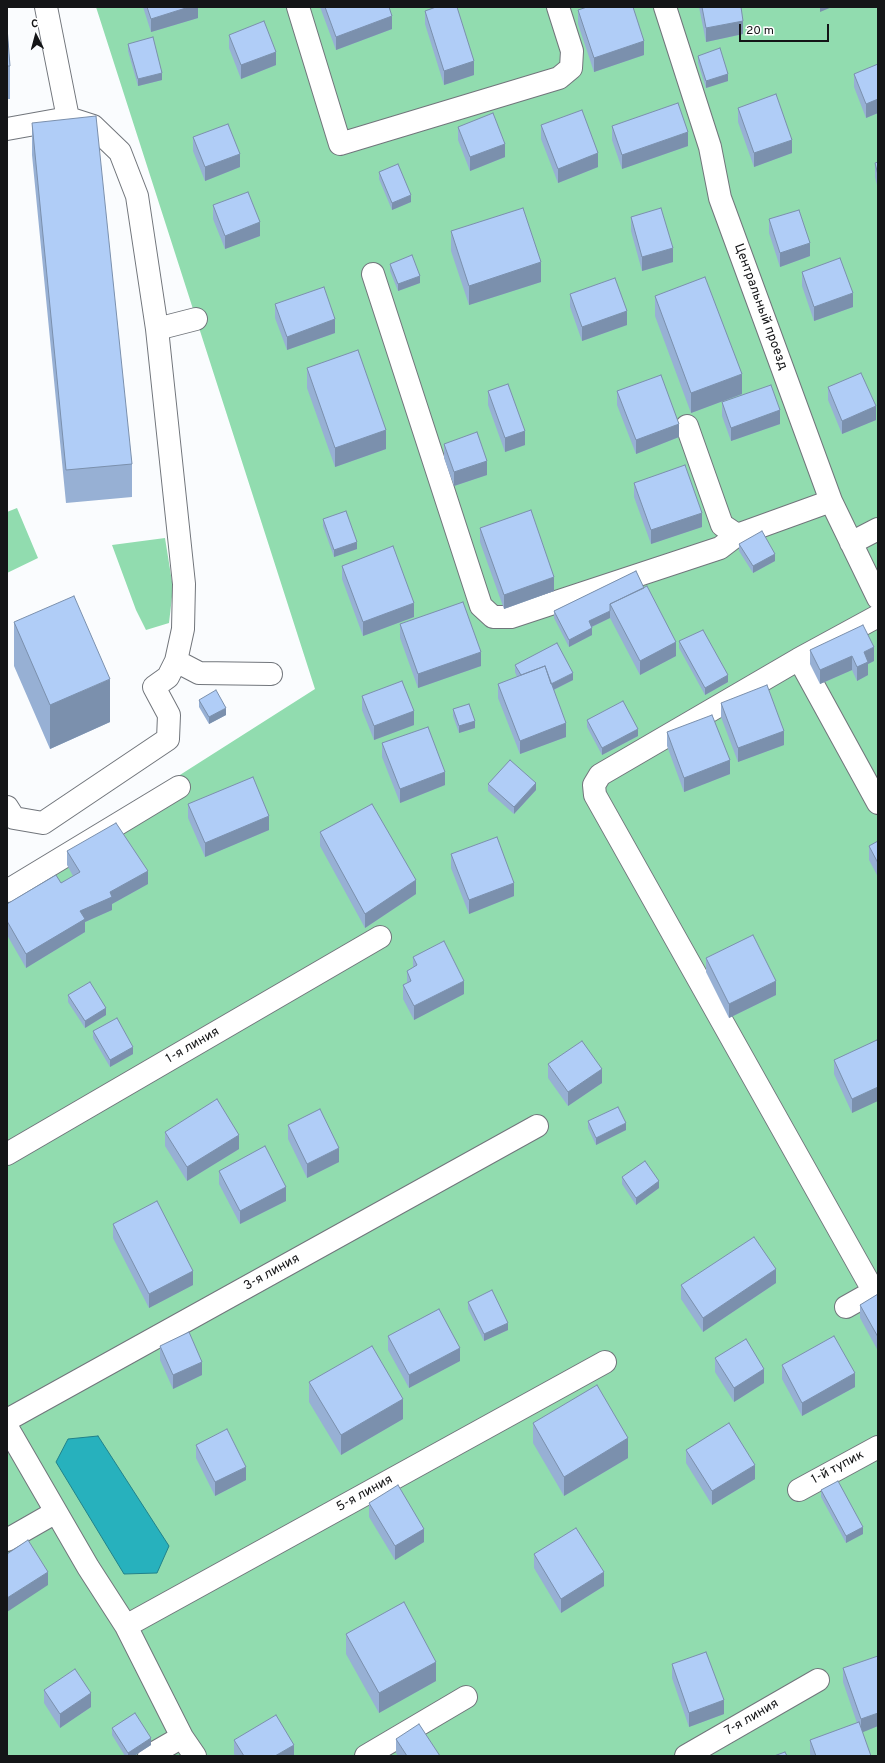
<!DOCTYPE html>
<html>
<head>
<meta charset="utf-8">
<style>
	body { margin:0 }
	#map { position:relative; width:885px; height:1763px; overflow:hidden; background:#fafcfe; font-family:Overpass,sans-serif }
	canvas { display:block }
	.frame { position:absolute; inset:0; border:8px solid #141517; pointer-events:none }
	.north { position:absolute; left:16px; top:16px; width:40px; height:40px; -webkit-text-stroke:3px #fff; paint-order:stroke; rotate:354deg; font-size:11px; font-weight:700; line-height:16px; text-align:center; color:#141517 }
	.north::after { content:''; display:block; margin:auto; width:14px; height:18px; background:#141517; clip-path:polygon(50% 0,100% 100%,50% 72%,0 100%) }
	.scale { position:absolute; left:739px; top:24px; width:90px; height:18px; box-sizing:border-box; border:2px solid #141517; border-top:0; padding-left:5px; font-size:12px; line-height:14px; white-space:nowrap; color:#141517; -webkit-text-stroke:3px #fff; paint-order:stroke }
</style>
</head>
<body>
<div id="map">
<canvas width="885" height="1763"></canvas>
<div class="frame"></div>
<div class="north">С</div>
<div class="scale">20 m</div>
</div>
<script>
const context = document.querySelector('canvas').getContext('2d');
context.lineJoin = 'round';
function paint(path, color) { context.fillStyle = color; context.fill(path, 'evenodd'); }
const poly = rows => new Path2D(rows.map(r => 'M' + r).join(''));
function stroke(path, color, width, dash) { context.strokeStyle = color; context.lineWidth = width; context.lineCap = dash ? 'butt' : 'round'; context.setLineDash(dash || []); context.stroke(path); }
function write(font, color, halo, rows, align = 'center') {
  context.font = font + ' Overpass,sans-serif'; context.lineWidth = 3; context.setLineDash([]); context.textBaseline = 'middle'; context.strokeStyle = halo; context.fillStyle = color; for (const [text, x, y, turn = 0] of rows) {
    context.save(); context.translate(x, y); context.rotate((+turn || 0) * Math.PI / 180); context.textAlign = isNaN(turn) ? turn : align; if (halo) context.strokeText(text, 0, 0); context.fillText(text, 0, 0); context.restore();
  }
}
paint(poly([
	[96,7,878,7,878,1756,7,1756,7,885,315,689],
	[17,508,38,558,7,573,7,512],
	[165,538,173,588,169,623,146,630,136,610,112,545]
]), '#91dcaf');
const water = poly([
	[98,1436,169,1546,157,1573,124,1574,56,1462,68,1439,98,1436]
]);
paint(water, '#27b1bd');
stroke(water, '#21828b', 1);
const minor = poly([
	[46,7,68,118],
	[298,7,340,144,559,78,571,68,572,51,558,7],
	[665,7,710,147,720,198,831,501,878,598],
	[7,129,68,118,93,126,120,152,137,196,157,329,184,584,183,629,176,661,168,677,154,687,169,715,168,739,43,823,14,818,7,807],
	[373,274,481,606,493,617,511,617,720,548,737,535,831,501],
	[157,329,196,319],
	[687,426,722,525,737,535],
	[851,543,878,529],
	[799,659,878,803],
	[176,661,199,673,271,674],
	[7,891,179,787],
	[7,1154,380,937],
	[874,1292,595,795,594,785,600,775,799,659,878,616],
	[846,1307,878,1289],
	[7,1420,537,1126],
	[7,1427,88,1567,126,1626,182,1737,195,1756],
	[799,1490,878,1447],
	[7,1540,56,1512],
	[126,1626,605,1362],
	[149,1756,182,1737],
	[366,1756,466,1697],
	[686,1756,818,1680]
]);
stroke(minor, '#71757b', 24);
stroke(minor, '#fff', 22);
paint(poly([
	[143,7,198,7,198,18,151,32],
	[320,7,389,7,392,29,336,50],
	[699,7,741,7,743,34,706,42],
	[578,10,644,55,594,72,578,24],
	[425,11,474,75,444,85,425,24],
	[7,27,10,66,10,99,7,99],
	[229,35,276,65,241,79,229,48],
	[128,44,162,80,138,86,128,51],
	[698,56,728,81,706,88,698,63],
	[878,64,878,113,866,118,854,87,854,74],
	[738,108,792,153,754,167,738,122],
	[32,123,132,464,132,497,66,503,32,155],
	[541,125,598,167,558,183,541,139],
	[612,126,688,146,622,169,612,140],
	[458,127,505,157,470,171,458,140],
	[193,137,240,167,205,181,193,151],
	[878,162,878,189,875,177,875,163],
	[379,172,411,202,392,210,379,179],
	[213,205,260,236,225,249,213,219],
	[631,217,673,262,642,271,631,231],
	[769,219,810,256,780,267,769,233],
	[451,231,541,282,469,305,451,251],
	[390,264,420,283,398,291,390,271],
	[802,272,853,307,814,321,802,286],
	[570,294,627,325,582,341,570,307],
	[655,296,742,394,691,413,655,316],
	[275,304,335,333,287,350,275,318],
	[307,368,386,449,335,467,307,388],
	[828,387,876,420,842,434,828,400],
	[488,391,525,445,505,452,488,405],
	[617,391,679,437,636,454,617,405],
	[722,402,780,424,731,441,722,416],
	[444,444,487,475,454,486,444,458],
	[634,483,702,527,651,544,634,497],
	[323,519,357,549,334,557,323,526],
	[480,528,554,591,504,609,480,542],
	[739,544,775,561,753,573,739,551],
	[342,566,414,617,363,636,342,579],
	[636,571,676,656,640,675,610,618,592,627,592,635,569,647,554,618,554,611],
	[14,622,110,722,50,749,14,666],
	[400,624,481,666,418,688,400,638],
	[679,641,728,682,705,695,679,648],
	[874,647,874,661,868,664,868,675,857,681,852,670,820,684,810,664,810,650],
	[515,665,573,680,554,690,566,737,520,754,498,698,498,684,517,677,515,672],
	[362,696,414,725,374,740,362,710],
	[199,700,226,715,209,724,199,707],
	[721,703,784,745,738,762,721,717],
	[453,709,475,728,459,733,453,716],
	[587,720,638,736,602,755,587,727],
	[667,732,730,774,684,792,667,746],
	[382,743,445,785,400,803,382,757],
	[488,784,536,790,514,814,488,791],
	[188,804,269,830,205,857,188,818],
	[320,832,416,894,365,928,320,846],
	[878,841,878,877,869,860,869,846],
	[67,851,148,884,112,904,112,910,85,922,85,932,26,968,7,935,7,904,61,883,73,876,67,865],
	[451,854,514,896,469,914,451,868],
	[413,957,464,994,414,1020,403,999,403,985,407,983,407,971,413,968],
	[706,958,776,995,729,1018,706,972],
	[68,995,106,1015,85,1028,68,1002],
	[93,1031,133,1054,110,1067,93,1038],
	[877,1040,852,1113,834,1074,834,1060],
	[548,1064,602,1083,568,1106,548,1078],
	[588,1121,626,1130,596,1145,588,1128],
	[288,1125,339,1162,307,1178,288,1139],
	[165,1132,239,1149,187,1181,165,1146],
	[219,1171,286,1201,240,1224,219,1184],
	[622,1177,659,1188,636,1205,622,1184],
	[113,1224,193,1285,149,1308,113,1238],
	[776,1283,703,1332,681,1299,681,1285],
	[878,1294,878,1351,860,1318,860,1305],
	[468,1302,508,1330,484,1341,468,1309],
	[388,1336,460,1361,409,1388,388,1350],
	[160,1346,202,1375,173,1389,160,1360],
	[715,1358,764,1383,734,1402,715,1372],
	[782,1365,855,1387,802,1416,782,1379],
	[309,1382,403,1419,341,1455,309,1402],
	[533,1423,628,1458,564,1496,533,1443],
	[196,1445,246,1480,215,1496,196,1458],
	[686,1450,755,1479,712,1505,686,1463],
	[821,1490,863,1534,846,1543,821,1497],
	[369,1503,424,1542,395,1560,369,1517],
	[534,1554,604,1586,561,1613,534,1568],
	[346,1634,436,1681,379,1713,346,1654],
	[672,1664,724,1714,689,1727,672,1678],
	[843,1668,878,1726,862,1732,871,1756,811,1756,810,1754,810,1740,857,1723,843,1682],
	[44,1690,91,1707,60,1728,44,1703],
	[112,1728,151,1745,134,1756,125,1756,112,1735],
	[396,1739,440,1756,398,1756,396,1753],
	[234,1740,294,1756,235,1756,234,1754]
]), '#97b0d4');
paint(poly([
	[189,7,198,7,198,18,151,32,151,19],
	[820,7,832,7,820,12],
	[392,16,392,29,336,50,336,37],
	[743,21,743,34,706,42,706,28],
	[644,41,644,55,594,72,594,58],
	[276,52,276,65,241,79,241,65],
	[474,61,474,75,444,85,444,71],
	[162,73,162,80,138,86,138,79],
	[728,74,728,81,706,88,706,81],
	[878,99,878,113,866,118,866,104],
	[688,132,688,146,622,169,622,155],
	[792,140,792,153,754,167,754,153],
	[505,144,505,157,470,171,470,157],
	[598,153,598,167,558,183,558,169],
	[240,154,240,167,205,181,205,167],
	[411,195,411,202,392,210,392,203],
	[260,222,260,236,225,249,225,236],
	[810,243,810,256,780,267,780,253],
	[673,248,673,262,642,271,642,257],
	[541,262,541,282,469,305,469,286],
	[420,276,420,283,398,291,398,284],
	[853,293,853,307,814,321,814,307],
	[627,311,627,325,582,341,582,327],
	[335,319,335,333,287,350,287,337],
	[742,374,742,394,691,413,691,393],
	[876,406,876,420,842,434,842,421],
	[780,410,780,424,731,441,731,428],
	[679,424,679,437,636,454,636,440],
	[386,430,386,449,335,467,335,448],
	[525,431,525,445,505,452,505,438],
	[487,461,487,475,454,486,454,472],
	[702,513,702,527,651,544,651,530],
	[357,542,357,549,334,557,334,550],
	[775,554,775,561,753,573,753,566],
	[554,577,554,591,504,609,504,595],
	[414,603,414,617,363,636,363,622],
	[610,611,610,618,589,628,589,621],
	[592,628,592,635,569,647,569,640],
	[676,642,676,656,640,675,640,661],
	[874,647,874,661,868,664,868,675,857,681,857,667,864,652],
	[481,652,481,666,418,688,418,674],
	[852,656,852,670,820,684,820,670],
	[573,673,573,680,549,692,549,685],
	[728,675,728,682,705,695,705,688],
	[110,679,110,722,50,749,50,705],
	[226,708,226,715,209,724,209,717],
	[414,711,414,725,374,740,374,726],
	[475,721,475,728,459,733,459,726],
	[566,723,566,737,520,754,520,741],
	[638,729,638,736,602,755,602,748],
	[784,731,784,745,738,762,738,748],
	[730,760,730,774,684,792,684,778],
	[445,772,445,785,400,803,400,789],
	[536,783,536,790,514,814,514,807],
	[269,816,269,830,205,857,205,843],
	[148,871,148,884,112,904,112,910,85,922,85,932,26,968,26,954,80,911,110,892],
	[416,880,416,894,365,928,365,914],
	[514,883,514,896,469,914,469,900],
	[464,981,464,994,414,1020,414,1006],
	[776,981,776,995,729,1018,729,1004],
	[106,1008,106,1015,85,1028,85,1021],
	[133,1047,133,1054,110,1067,110,1060],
	[602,1069,602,1083,568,1106,568,1092],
	[878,1087,878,1101,852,1113,852,1099],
	[626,1123,626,1130,596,1145,596,1138],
	[239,1135,239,1149,187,1181,187,1167],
	[339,1148,339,1162,307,1178,307,1164],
	[659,1181,659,1188,636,1205,636,1198],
	[286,1187,286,1201,240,1224,240,1211],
	[776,1269,776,1283,703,1332,703,1318],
	[193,1271,193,1285,149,1308,149,1294],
	[508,1323,508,1330,484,1341,484,1334],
	[460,1348,460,1361,409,1388,409,1375],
	[202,1362,202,1375,173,1389,173,1375],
	[764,1369,764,1383,734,1402,734,1388],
	[855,1373,855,1387,802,1416,802,1403],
	[403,1399,403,1419,341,1455,341,1435],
	[628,1438,628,1458,564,1496,564,1477],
	[755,1465,755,1479,712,1505,712,1491],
	[246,1467,246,1480,215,1496,215,1482],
	[863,1527,863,1534,846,1543,846,1536],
	[424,1529,424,1542,395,1560,395,1546],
	[48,1572,48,1585,7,1612,7,1598],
	[604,1572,604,1586,561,1613,561,1599],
	[436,1662,436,1681,379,1713,379,1693],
	[91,1693,91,1707,60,1728,60,1714],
	[724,1700,724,1714,689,1727,689,1713],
	[878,1713,878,1726,861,1733,861,1719],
	[151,1738,151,1745,134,1756,128,1756,128,1753],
	[294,1745,294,1756,275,1756]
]), '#7b90ad');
const building = poly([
	[147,7,189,7,151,19,147,7],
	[325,7,389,7,392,16,336,37,325,7],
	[436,7,457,7,474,61,444,71,425,11,436,7],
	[587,7,633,7,644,41,594,58,578,10,587,7],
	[702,7,741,7,743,21,706,28,702,7],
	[264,21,276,52,241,65,229,35,264,21],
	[7,27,10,66,7,66,7,27],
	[153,37,162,73,138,79,128,44,153,37],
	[720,48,728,74,706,81,698,56,720,48],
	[878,64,878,99,866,104,854,74,878,64],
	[776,94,792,140,754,153,738,108,776,94],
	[678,103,688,132,622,155,612,126,678,103],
	[582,110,598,153,558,169,541,125,582,110],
	[493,113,505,144,470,157,458,127,493,113],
	[96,116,132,464,66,470,32,123,96,116],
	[228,124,240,154,205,167,193,137,228,124],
	[878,162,878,175,875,163,878,162],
	[398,164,411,195,392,203,379,172,398,164],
	[248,192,260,222,225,236,213,205,248,192],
	[523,208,541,262,469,286,451,231,523,208],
	[661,208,673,248,642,257,631,217,661,208],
	[799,210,810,243,780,253,769,219,799,210],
	[412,255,420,276,398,284,390,264,412,255],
	[840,258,853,293,814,307,802,272,840,258],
	[705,277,742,374,691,393,655,296,705,277],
	[615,278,627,311,582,327,570,294,615,278],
	[324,287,335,319,287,337,275,304,324,287],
	[358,350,386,430,335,448,307,368,358,350],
	[861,373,876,406,842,421,828,387,861,373],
	[661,375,679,424,636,440,617,391,661,375],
	[508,384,525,431,505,438,488,391,508,384],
	[771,385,780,410,731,428,722,402,771,385],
	[477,432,487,461,454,472,444,444,477,432],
	[685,465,702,513,651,530,634,483,685,465],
	[531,510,554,577,504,595,480,528,531,510],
	[346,511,357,542,334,550,323,519,346,511],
	[762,531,775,554,753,566,739,544,762,531],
	[393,546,414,603,363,622,342,566,393,546],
	[636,571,644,588,610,604,610,611,589,621,592,628,569,640,554,611,636,571],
	[647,586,676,642,640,661,610,604,647,586],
	[74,596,110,679,50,705,14,622,74,596],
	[463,602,481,652,418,674,400,624,463,602],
	[863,625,874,647,864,652,868,662,857,667,852,656,820,670,810,650,863,625],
	[703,630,728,675,705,688,679,641,703,630],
	[557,643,573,673,551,684,545,666,521,675,515,665,557,643],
	[545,666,566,723,520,741,498,684,545,666],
	[402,681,414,711,374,726,362,696,402,681],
	[767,685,784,731,738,748,721,703,767,685],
	[216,690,226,708,209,717,199,700,216,690],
	[623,701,638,729,602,748,587,720,623,701],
	[469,704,475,721,459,726,453,709,469,704],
	[712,715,730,760,684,778,667,732,712,715],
	[428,727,445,772,400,789,382,743,428,727],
	[510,760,536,783,514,807,488,784,510,760],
	[253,777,269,816,205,843,188,804,253,777],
	[372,804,416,880,365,914,320,832,372,804],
	[116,823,148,871,110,892,112,897,80,911,85,919,26,954,7,921,7,904,56,875,61,883,80,872,67,851,116,823],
	[497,837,514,883,469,900,451,854,497,837],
	[878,841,878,863,869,846,878,841],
	[753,935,776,981,729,1004,706,958,753,935],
	[444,941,464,981,414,1006,403,985,411,981,407,971,417,965,413,957,444,941],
	[90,982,106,1008,85,1021,68,995,90,982],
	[117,1018,133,1047,110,1060,93,1031,117,1018],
	[877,1040,878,1043,878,1087,852,1099,834,1060,877,1040],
	[582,1041,602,1069,568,1092,548,1064,582,1041],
	[217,1099,239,1135,187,1167,165,1132,217,1099],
	[618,1107,626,1123,596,1138,588,1121,618,1107],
	[320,1109,339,1148,307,1164,288,1125,320,1109],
	[265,1146,286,1187,240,1211,219,1171,265,1146],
	[645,1161,659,1181,636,1198,622,1177,645,1161],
	[157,1201,193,1271,149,1294,113,1224,157,1201],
	[754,1237,776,1269,703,1318,681,1285,754,1237],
	[492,1290,508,1323,484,1334,468,1302,492,1290],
	[878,1294,878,1337,860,1305,878,1294],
	[439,1309,460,1348,409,1375,388,1336,439,1309],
	[189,1332,202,1362,173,1375,160,1346,189,1332],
	[834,1336,855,1373,802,1403,782,1365,834,1336],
	[746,1339,764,1369,734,1388,715,1358,746,1339],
	[372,1346,403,1399,341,1435,309,1382,372,1346],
	[597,1385,628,1438,564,1477,533,1423,597,1385],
	[729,1423,755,1465,712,1491,686,1450,729,1423],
	[227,1429,246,1467,215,1482,196,1445,227,1429],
	[838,1481,863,1527,846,1536,821,1490,838,1481],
	[398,1485,424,1529,395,1546,369,1503,398,1485],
	[576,1528,604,1572,561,1599,534,1554,576,1528],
	[28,1540,48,1572,7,1598,7,1554,28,1540],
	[404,1602,436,1662,379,1693,346,1634,404,1602],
	[706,1652,724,1700,689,1713,672,1664,706,1652],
	[878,1656,878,1713,861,1719,843,1668,878,1656],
	[75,1669,91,1693,60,1714,44,1690,75,1669],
	[135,1713,151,1738,128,1753,112,1728,135,1713],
	[276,1715,294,1745,275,1756,244,1756,234,1740,276,1715],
	[859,1722,871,1756,816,1756,810,1740,859,1722],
	[419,1724,440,1756,407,1756,396,1739,419,1724],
	[785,1752,787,1756,774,1756,785,1752]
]);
paint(building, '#b0cdf7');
stroke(building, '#7b90ad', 1);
write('13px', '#141517', '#fff', [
	["Центральный проезд",760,307,70],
	["1-я линия",193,1046,-30],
	["3-я линия",272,1273,-29],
	["1-й тупик",838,1468,-28],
	["5-я линия",365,1494,-29],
	["7-я линия",752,1718,-30]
]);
</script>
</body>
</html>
